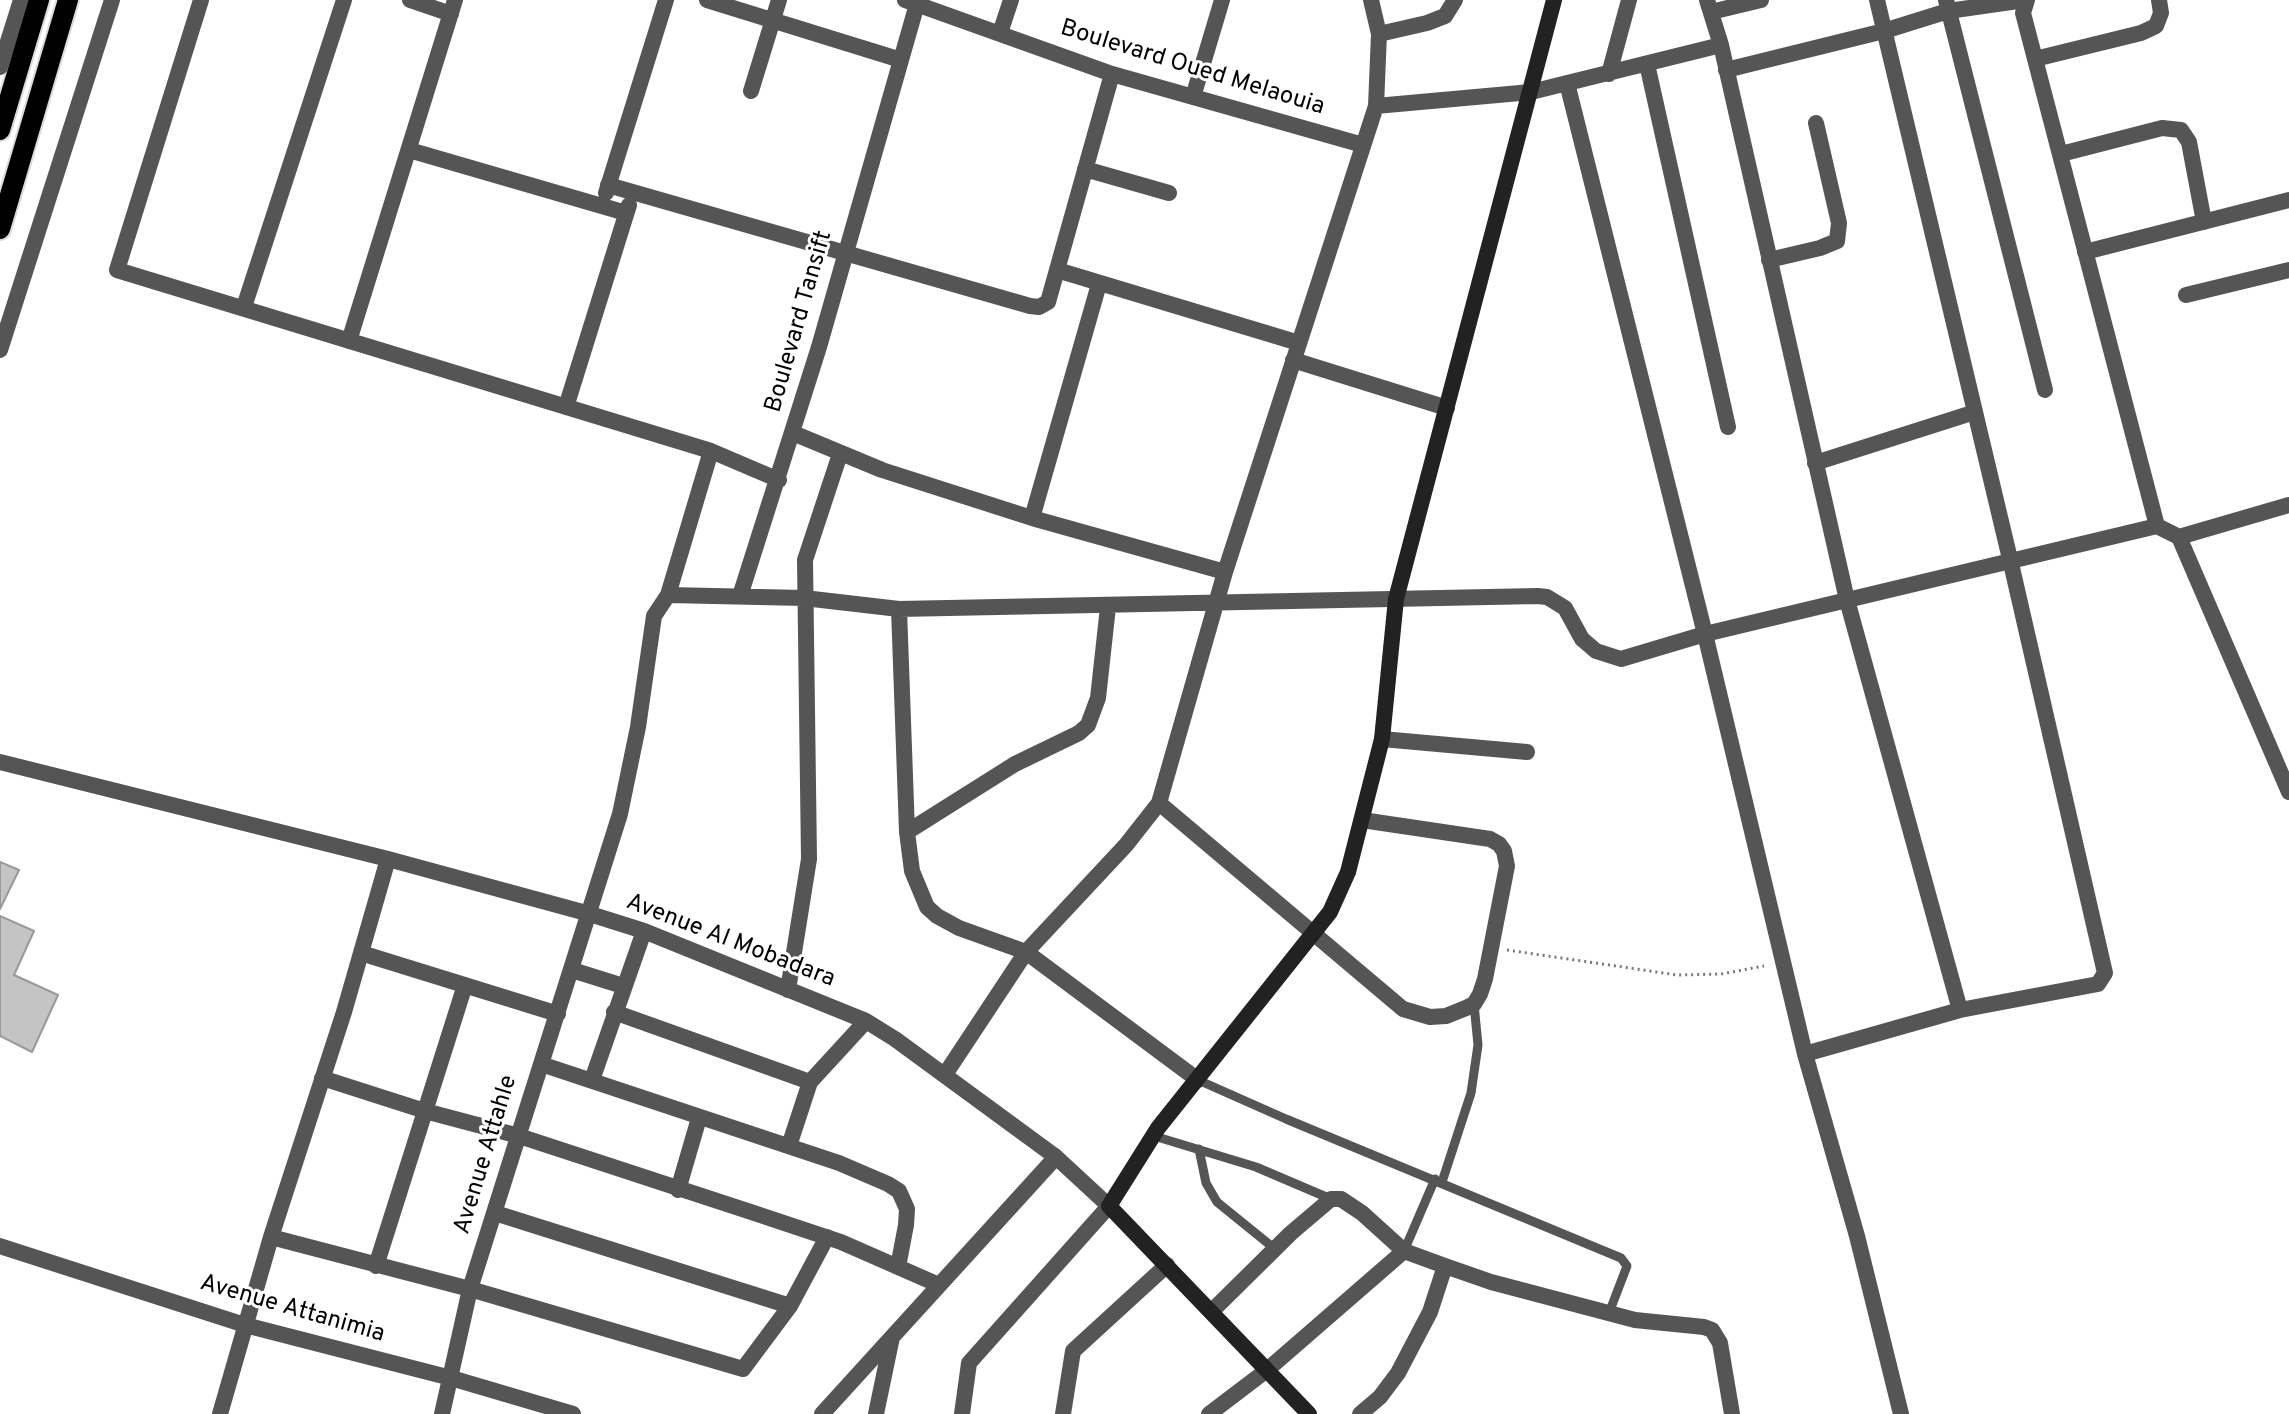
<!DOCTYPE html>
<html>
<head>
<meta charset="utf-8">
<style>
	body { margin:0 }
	canvas { display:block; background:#fff }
</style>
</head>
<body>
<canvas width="2289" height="1414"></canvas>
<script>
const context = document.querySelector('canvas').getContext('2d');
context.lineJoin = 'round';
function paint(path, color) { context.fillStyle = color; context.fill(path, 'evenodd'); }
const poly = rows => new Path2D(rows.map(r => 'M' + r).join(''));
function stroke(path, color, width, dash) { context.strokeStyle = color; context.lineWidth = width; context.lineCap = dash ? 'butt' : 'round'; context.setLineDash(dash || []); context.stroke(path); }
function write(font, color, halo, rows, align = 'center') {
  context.font = font + ' Overpass,sans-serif'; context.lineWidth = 6; context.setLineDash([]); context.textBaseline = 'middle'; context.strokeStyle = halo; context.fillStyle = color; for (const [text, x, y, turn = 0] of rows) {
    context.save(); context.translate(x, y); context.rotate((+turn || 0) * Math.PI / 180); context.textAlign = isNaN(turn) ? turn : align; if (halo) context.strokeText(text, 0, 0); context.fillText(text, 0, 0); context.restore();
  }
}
const building = poly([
	[0,862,19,870,0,909,0,862],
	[0,916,34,931,14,975,58,995,32,1052,0,1036,0,916]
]);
paint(building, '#c4c4c4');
stroke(building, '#999', 2);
const primary = poly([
	[0,130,39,0],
	[0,229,68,0]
]);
stroke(primary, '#dbdbdb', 24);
stroke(poly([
	[1507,950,1677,975,1721,974,1764,966]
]), '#777', 3, [2, 4]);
stroke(poly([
	[1198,1080,1286,1119,1621,1258,1627,1266,1609,1313],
	[1154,1136,1256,1167,1331,1199],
	[1199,1149,1206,1183,1217,1202,1275,1249],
	[1442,1182,1471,1093,1478,1045,1474,1004],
	[1404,1251,1435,1179]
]), '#555', 9);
stroke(poly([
	[201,0,117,270,711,451,779,480],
	[410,0,451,14],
	[707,0,901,60],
	[905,0,1112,74,1363,145],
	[1707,0,1721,45,1847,600,1960,1010],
	[1946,0,2045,390],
	[2027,0,2023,13,2157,526],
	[1711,12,1761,0],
	[1000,33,1011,0],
	[1379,34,1427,23,1445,16,1455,0],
	[2035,59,2141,33,2156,26,2161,13,2159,0],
	[1647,64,1728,427],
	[0,67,21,0],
	[1726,70,1884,31,1948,11,2025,0],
	[1112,74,1057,270,1299,343],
	[1609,74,1629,0],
	[1567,83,1705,634,1805,1054,1857,1236,1901,1414],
	[751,91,779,0],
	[1193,97,1222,0],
	[1376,106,1531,92,1721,45],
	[409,150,626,213],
	[2061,154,2162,128,2181,130,2189,142,2204,222],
	[1085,169,1169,193],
	[608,185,1030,306,1039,307,1048,302,1057,270],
	[606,193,666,0],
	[2085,252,2289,200],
	[1769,260,1820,248,1837,241,1839,223,1816,123],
	[2186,295,2289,270],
	[244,307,344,0],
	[349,341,455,0],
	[0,350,112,0],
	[1293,360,1447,408],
	[566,407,629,205],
	[793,433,882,470,1032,518,1225,572],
	[1815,463,1975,412],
	[1032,518,1099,284],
	[2179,537,2289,505],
	[668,595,804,598,899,609,1538,596,1547,597,1565,608,1582,639,1596,651,1621,659,1705,634,2157,526,2179,537,2289,792],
	[740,596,819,347,917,4],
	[899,609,907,832,912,871,927,907,937,916,959,928,1026,952,1198,1080],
	[1382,739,1527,752],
	[0,762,388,859,590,914,644,931,866,1021,895,1039,1056,1157,1109,1206,969,1363,962,1414],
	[1159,803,1403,1009,1430,1017,1446,1016,1466,1008,1474,1004,1480,994,1485,979,1507,866,1504,851,1499,844,1490,839,1362,820],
	[907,832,1015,764,1079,733,1088,725,1098,698,1108,607],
	[361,953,558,1014],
	[572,970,623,986],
	[788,990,809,859,805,560,840,454],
	[614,1012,810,1082],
	[1805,1054,1960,1010,2098,984,2105,973,2010,559,1877,0],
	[541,1064,839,1163,888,1184,899,1191,907,1209,906,1225,898,1267],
	[946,1073,1026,952,1126,845,1159,803,1225,572,1376,106,1379,34,1371,0],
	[322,1078,425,1111,519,1136,751,1212,841,1242,939,1285],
	[592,1080,644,931],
	[789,1146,810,1082,866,1021],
	[678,1190,699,1118],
	[495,1213,790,1306],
	[271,1237,470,1289,743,1369,790,1306,827,1237],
	[0,1246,245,1325,451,1378,573,1414],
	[376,1266,465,985],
	[1212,1311,1291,1233,1331,1199,1341,1199,1362,1213,1404,1251,1445,1266,1491,1282,1635,1320,1704,1327,1712,1330,1720,1343,1732,1414],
	[220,1414,271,1237,344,1012,388,859],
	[442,1414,470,1289,620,814,638,727,654,616,668,595,711,451],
	[822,1414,1056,1157],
	[876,1414,892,1337],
	[1063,1414,1073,1351,1167,1265],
	[1209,1414,1267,1370,1404,1251],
	[1360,1414,1380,1397,1398,1373,1430,1312,1445,1266]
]), '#555', 16);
stroke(poly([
	[1309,1414,1109,1206,1158,1128,1330,912,1348,872,1382,739,1396,599,1554,0]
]), '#222', 16);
stroke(primary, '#000', 20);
write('24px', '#000', '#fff', [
	["Boulevard Oued Melaouia",1192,69,17],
	["Boulevard Tansift",800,322,-74],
	["Avenue Al Mobadara",730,942,21],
	["Avenue Attahle",487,1155,-73],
	["Avenue Attanimia",292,1310,16]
]);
</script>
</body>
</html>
